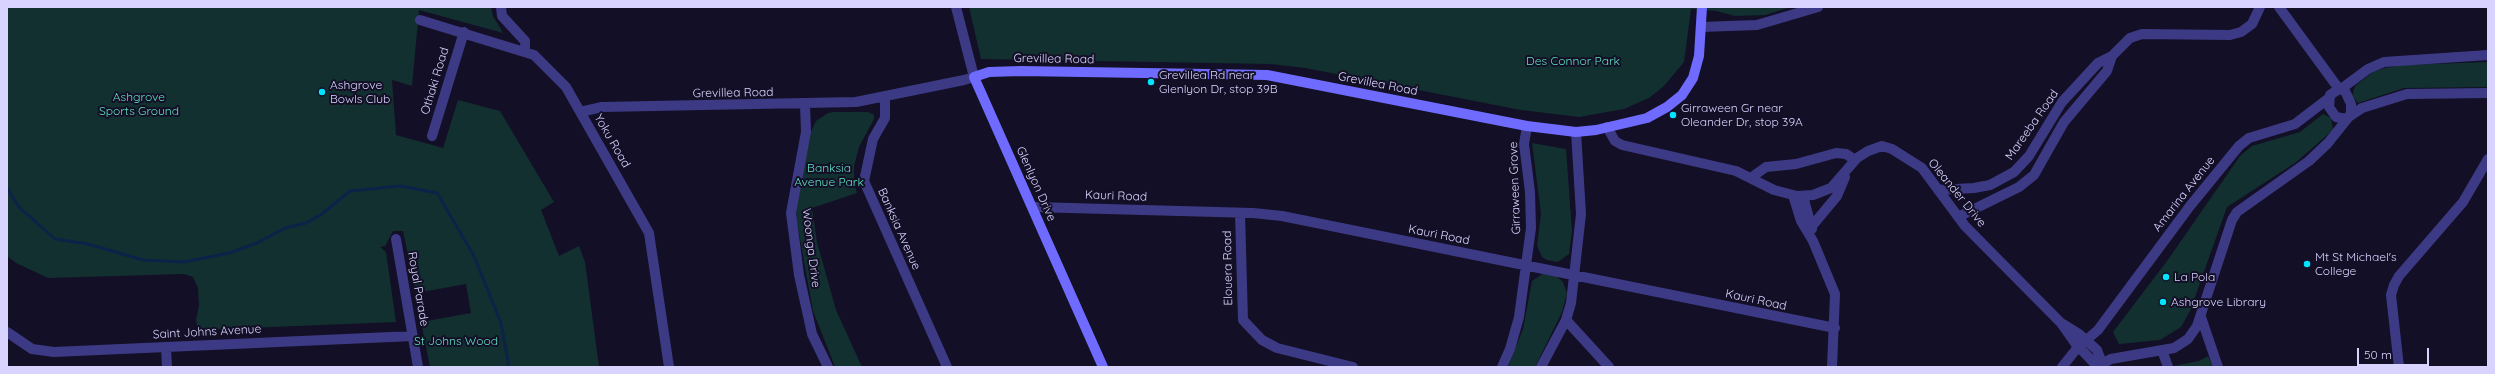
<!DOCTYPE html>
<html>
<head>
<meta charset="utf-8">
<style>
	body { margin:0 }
	#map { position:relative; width:2495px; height:374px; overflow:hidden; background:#130f26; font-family:Quicksand,sans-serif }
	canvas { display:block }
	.frame { position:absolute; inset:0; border:8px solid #d9d4ff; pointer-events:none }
	.scale { position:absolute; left:2357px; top:348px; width:72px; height:18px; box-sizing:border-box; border:2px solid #d9d4ff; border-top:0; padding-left:5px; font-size:12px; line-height:14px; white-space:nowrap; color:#d9d4ff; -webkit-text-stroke:3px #130f26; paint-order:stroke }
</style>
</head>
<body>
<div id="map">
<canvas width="2495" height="374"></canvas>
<div class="frame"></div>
<div class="scale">50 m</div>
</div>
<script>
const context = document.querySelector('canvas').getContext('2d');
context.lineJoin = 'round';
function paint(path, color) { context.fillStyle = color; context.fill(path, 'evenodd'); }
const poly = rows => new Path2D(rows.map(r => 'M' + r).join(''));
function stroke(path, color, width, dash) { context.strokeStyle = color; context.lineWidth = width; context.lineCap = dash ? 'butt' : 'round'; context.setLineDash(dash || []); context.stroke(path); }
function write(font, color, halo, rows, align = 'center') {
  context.font = font + ' Quicksand,sans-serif'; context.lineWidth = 4; context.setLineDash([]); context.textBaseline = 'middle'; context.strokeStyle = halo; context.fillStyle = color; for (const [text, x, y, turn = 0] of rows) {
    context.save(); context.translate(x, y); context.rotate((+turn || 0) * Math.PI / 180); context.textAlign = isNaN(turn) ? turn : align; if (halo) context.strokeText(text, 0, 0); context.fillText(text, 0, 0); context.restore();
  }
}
paint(poly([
	[7,7,491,7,493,16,503,33,419,10,412,86,392,80,396,135,443,148,458,100,500,111,554,202,541,210,559,256,579,246,585,262,599,367,430,367,421,322,471,313,466,284,416,293,403,231,393,231,385,246,380,247,386,252,396,322,198,330,196,320,199,306,198,288,193,277,184,274,48,278,16,263,7,256],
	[969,7,1791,7,1765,15,1735,16,1716,11,1691,9,1684,62,1664,86,1649,98,1624,109,1579,117,1521,110,1305,68,1271,64,981,59],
	[2488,62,2488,87,2404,88,2358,103,2352,96,2355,86,2373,72,2385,68,2403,65],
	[834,112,868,112,874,115,874,119,859,147,854,166,854,182,857,193,812,208,817,242,836,310,862,367,835,367,813,311,797,222,796,208,811,132,816,121,828,113],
	[2323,114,2331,118,2333,130,2295,163,2227,207,2190,311,2181,327,2160,340,2119,344,2113,332,2167,261,2240,156,2252,146,2300,132],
	[1532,143,1566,149,1572,231,1569,254,1558,262,1547,260,1542,257,1537,246,1541,214],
	[1544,273,1556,276,1563,282,1567,293,1562,312,1535,367,1508,367,1523,329,1532,281],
	[2208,356,2213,367,2173,366,2199,361]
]), '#12302f');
stroke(poly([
	[7,188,19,207,55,239,88,244,143,260,184,262,229,253,257,243,285,228,306,223,322,214,350,191,401,186,437,193,474,256,501,323,509,367]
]), '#0c2248', 3);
stroke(poly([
	[501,7,502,16,525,41,525,52],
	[2279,7,2339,89],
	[420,20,534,55,566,87,649,233,669,367],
	[1701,27,1757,25,1818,7],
	[2339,89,2345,91,2351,104,2351,114,2346,119,2336,117,2329,107,2330,95,2339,89],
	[2341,89,2368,69,2384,62,2488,55],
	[885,97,885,118,873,139,864,181,947,367],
	[805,105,806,132,791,213,799,275,812,334,828,367],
	[580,112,602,107,856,102,964,80,974,77,956,7],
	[2350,116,2362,108,2407,94,2488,93],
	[1607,127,1615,141,1622,145,1736,171,1774,190,1797,196,1813,195,1831,188,1857,158,1868,151,1882,146,1892,149,1922,168,1965,226,2061,323,2075,343,2097,366],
	[432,136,464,32],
	[1752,177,1766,167,1796,164,1836,153,1846,154,1855,160],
	[1938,190,1974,188,1990,185,2014,172,2029,156,2062,102,2098,63,2112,56,2130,38,2142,34,2230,35,2241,32,2252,24,2260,7],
	[1793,195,1801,221,1813,241,1835,294,1832,367],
	[1803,196,1812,229],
	[1033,207,1253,213,1282,216,1835,328],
	[1240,213,1243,320,1262,340,1277,348,1353,367],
	[1958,217,2019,187,2034,175,2064,122,2107,71,2112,56],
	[1812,226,1837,196,1845,177],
	[396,239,418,367],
	[2201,317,2218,367],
	[1566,320,1609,367],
	[2063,324,2079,334,2097,350,2102,363],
	[7,332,32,349,54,352,413,336],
	[166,348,167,367],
	[2162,350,2168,367],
	[1502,367,1510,349,1519,317,1531,228,1530,192,1524,144,1527,126],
	[1541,367,1566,320,1571,303,1581,214,1576,132],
	[2062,367,2078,347,2098,330,2190,206,2239,146,2249,138,2295,124,2329,98],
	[2096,367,2111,359,2174,348,2188,339,2197,326,2232,220,2237,212,2309,161,2328,143,2348,118],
	[2399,367,2391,295,2394,285,2399,276,2463,202,2488,159]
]), '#3d3a85', 10);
stroke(poly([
	[1103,367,974,77,989,72,1021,71,1267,75,1527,126,1576,132,1596,130,1647,118,1667,107,1682,95,1693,78,1699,56,1702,7]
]), '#6f6bff', 10);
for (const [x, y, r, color] of [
	[1151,82,4,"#00e5ff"],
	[322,92,4,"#00e5ff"],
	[1673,115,4,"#00e5ff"],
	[2307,264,4,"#00e5ff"],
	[2166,277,4,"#00e5ff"],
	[2163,302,4,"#00e5ff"]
]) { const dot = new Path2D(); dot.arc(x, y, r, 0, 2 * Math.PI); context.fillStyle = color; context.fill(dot); stroke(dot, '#130f26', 1.5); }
write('12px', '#d9d4ff', '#130f26', [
	["Grevillea Road",1054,59,1],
	["Othaki Road",435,81,-73],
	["Grevillea Road",1378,84,11],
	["Grevillea Road",733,93,-1],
	["Mareeba Road",2032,125,-55],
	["Yoku Road",612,141,60],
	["Glenlyon Drive",1036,184,66],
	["Girraween Grove",1515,188,-92],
	["Oleander Drive",1957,193,51],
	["Amarina Avenue",2184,194,-52],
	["Kauri Road",1116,196,2],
	["Banksia Avenue",899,229,66],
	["Kauri Road",1439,235,11],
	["Woonga Drive",811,248,83],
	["Elouera Road",1228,268,-91],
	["Royal Parade",418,289,80],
	["Kauri Road",1756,300,12],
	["Saint Johns Avenue",207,332,-3]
]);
write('12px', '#5fe0c0', '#130f26', [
	["Des Connor Park",1573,61],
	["Ashgrove",139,97],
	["Sports Ground",139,111],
	["Banksia",829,168],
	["Avenue Park",829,182],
	["St Johns Wood",456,341]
]);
write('12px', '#d9d4ff', '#130f26', [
	["Grevillea Rd near",1159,75],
	["Glenlyon Dr, stop 39B",1159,89],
	["Ashgrove",330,85],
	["Bowls Club",330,99],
	["Girraween Gr near",1681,108],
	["Oleander Dr, stop 39A",1681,122],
	["Mt St Michael's",2315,257],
	["College",2315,271],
	["La Pola",2174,277],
	["Ashgrove Library",2171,302]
], 'left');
</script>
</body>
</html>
